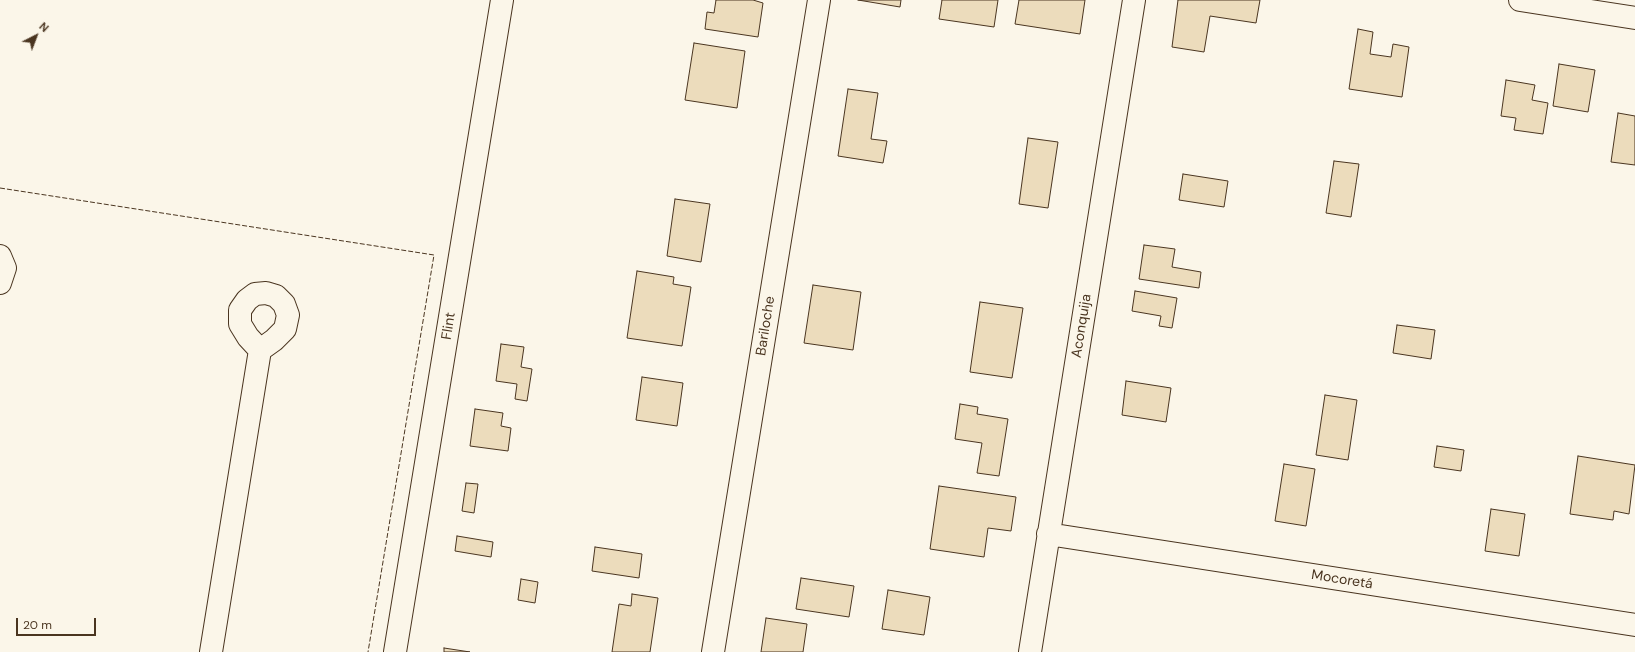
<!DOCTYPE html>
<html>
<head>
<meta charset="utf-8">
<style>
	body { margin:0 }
	#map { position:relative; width:1635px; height:652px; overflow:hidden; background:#fbf6e9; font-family:"DM Sans",sans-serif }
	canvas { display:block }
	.north { position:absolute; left:16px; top:16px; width:40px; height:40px; -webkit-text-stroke:3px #fbf6e9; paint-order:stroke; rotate:42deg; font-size:11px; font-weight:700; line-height:16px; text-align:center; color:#4a3520 }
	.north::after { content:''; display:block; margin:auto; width:14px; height:18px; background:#4a3520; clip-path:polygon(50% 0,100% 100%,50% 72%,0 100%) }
	.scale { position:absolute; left:16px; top:618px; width:80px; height:18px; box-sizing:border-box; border:2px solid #4a3520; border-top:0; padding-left:5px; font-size:12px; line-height:14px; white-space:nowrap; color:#4a3520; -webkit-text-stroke:3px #fbf6e9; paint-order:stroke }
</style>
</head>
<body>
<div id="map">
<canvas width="1635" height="652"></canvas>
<div class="north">N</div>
<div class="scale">20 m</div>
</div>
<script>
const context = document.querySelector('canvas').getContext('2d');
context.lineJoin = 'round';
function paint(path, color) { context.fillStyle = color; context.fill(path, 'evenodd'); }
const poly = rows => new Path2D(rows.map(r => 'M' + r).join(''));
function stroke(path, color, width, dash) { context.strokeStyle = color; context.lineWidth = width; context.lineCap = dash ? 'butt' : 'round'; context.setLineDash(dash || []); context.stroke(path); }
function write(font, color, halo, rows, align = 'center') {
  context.font = font + ' "DM Sans",sans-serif'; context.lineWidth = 3; context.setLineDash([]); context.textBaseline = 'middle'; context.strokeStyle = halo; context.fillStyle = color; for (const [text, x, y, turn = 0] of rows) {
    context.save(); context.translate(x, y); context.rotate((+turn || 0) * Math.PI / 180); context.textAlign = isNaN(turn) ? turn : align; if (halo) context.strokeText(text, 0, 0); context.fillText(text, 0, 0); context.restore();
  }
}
const building = poly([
	[716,0,753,0,763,3,758,37,705,29,707,12,714,13,716,0],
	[858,0,901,0,900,7,858,0],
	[942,0,998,0,994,27,939,19,942,0],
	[1019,0,1085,0,1080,34,1015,24,1019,0],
	[1178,0,1260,0,1256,23,1210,16,1204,52,1172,47,1178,0],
	[1358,29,1373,32,1370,54,1391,57,1393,44,1409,47,1402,97,1349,89,1358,29],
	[694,43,745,51,737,108,685,100,694,43],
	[1559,64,1595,70,1588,112,1553,106,1559,64],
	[1506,80,1535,85,1532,100,1548,103,1543,134,1514,130,1516,118,1501,116,1506,80],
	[848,89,878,93,871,139,887,141,883,163,838,156,848,89],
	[1618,113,1635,116,1635,165,1611,162,1618,113],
	[1028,138,1058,142,1048,208,1019,204,1028,138],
	[1334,161,1359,164,1351,217,1326,213,1334,161],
	[1183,174,1228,181,1224,207,1179,200,1183,174],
	[675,199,710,204,701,262,667,256,675,199],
	[1144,245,1175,249,1172,267,1201,272,1199,288,1139,279,1144,245],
	[637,271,674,277,673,284,691,287,682,346,627,338,637,271],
	[813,285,861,292,853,350,804,343,813,285],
	[1135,291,1177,298,1172,328,1159,326,1161,316,1132,311,1135,291],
	[980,302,1023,308,1012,378,970,372,980,302],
	[1397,325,1435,330,1431,359,1393,353,1397,325],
	[501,344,524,347,521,367,532,369,527,401,515,399,517,384,496,381,501,344],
	[642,377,683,383,677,426,636,420,642,377],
	[1126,381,1171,388,1166,422,1122,415,1126,381],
	[1325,395,1357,400,1348,460,1316,455,1325,395],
	[960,404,978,407,977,414,1008,419,999,476,977,473,982,443,955,439,960,404],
	[475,409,503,413,501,426,511,428,508,451,470,446,475,409],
	[1437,446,1464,450,1461,471,1434,467,1437,446],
	[1578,456,1635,465,1629,514,1614,511,1613,520,1570,514,1578,456],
	[1284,464,1315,469,1306,526,1275,521,1284,464],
	[466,483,478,484,474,513,462,511,466,483],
	[939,486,1016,497,1011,531,988,528,984,557,930,549,939,486],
	[1491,509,1525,514,1519,556,1485,551,1491,509],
	[457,536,493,542,491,557,455,551,457,536],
	[595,547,642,554,639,578,592,571,595,547],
	[801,578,854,586,849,617,796,609,801,578],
	[521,579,538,582,535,603,518,600,521,579],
	[888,590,930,597,924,635,882,629,888,590],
	[632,594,658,598,650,652,612,652,619,604,631,606,632,594],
	[766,618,807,624,803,652,761,652,766,618],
	[444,648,470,652,444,652,444,648]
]);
paint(building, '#ecdcbc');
stroke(building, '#4a3520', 1);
const street = poly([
	[1520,0,1635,18],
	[0,256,5,268,0,283],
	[266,293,276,296,284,304,288,315,285,329,274,340,260,350,248,337,240,324,240,310,247,300,255,294,266,293],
	[1048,534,1635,625],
	[211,652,260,350],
	[395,652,502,0],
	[713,652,819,0],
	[1030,652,1134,0]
]);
stroke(street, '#4a3520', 24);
stroke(street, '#fbf6e9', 22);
stroke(poly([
	[0,188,434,255,368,652]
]), '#4a3520', 1, [5, 2]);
write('14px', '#4a3520', '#fbf6e9', [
	["Flint",449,326,-81],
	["Bariloche",766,326,-81],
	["Aconquija",1082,326,-81],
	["Mocoretá",1342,580,9]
]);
</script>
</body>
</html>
